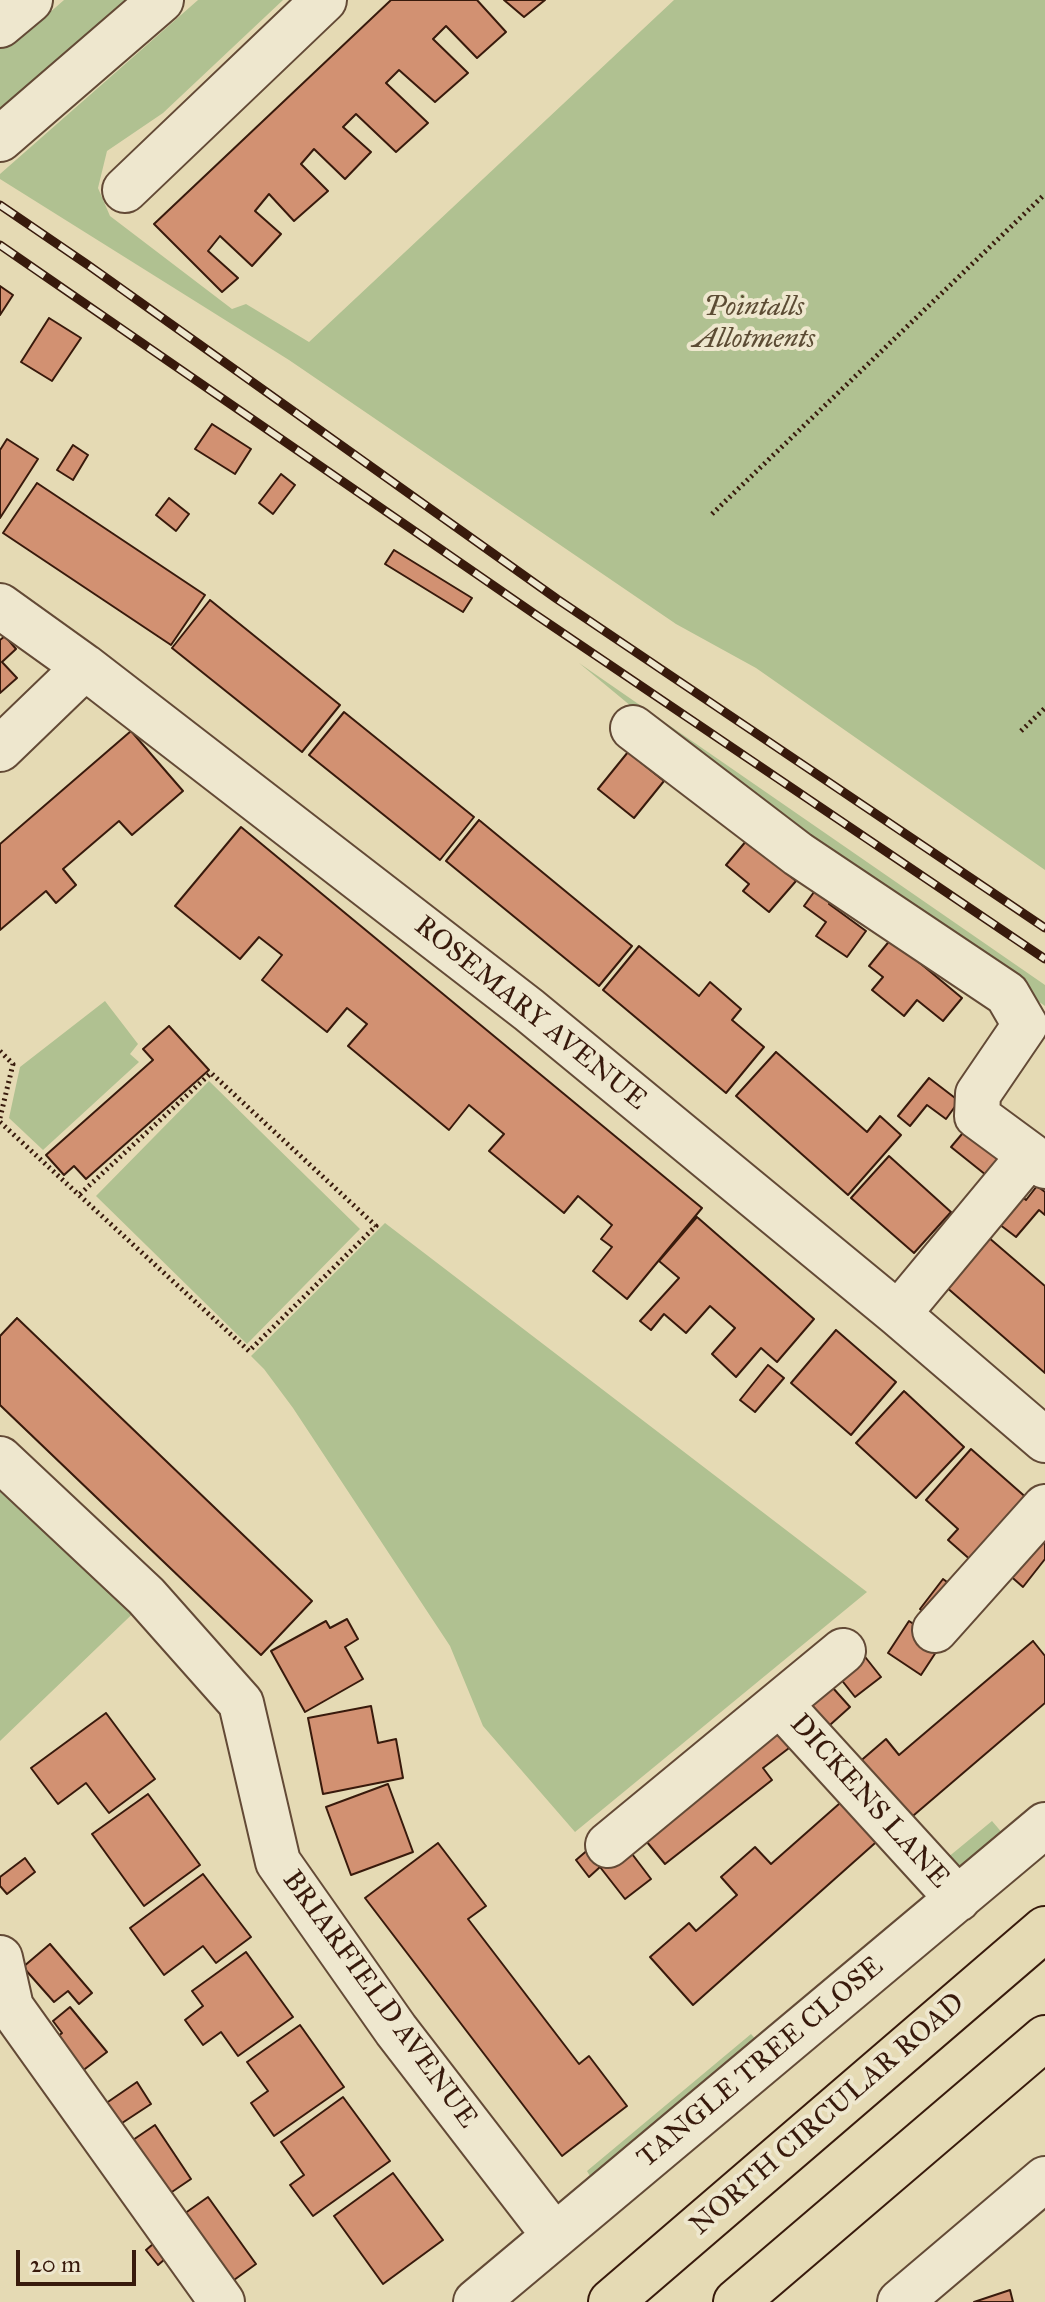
<!DOCTYPE html>
<html>
<head>
<meta charset="utf-8">
<style>
	body { margin:0 }
	#map { position:relative; width:1045px; height:2302px; overflow:hidden; background:#e5dab4; font-family:"IM FELL Great Primer",serif }
	canvas { display:block }
	.scale { position:absolute; left:16px; top:2250px; width:120px; height:36px; box-sizing:border-box; border:4px solid #381a0c; border-top:0; padding-left:10px; font-size:24px; line-height:28px; white-space:nowrap; color:#381a0c; -webkit-text-stroke:6px #eee7ce; paint-order:stroke }
</style>
</head>
<body>
<div id="map">
<canvas width="1045" height="2302"></canvas>
<div class="scale">20 m</div>
</div>
<script>
const context = document.querySelector('canvas').getContext('2d');
context.lineJoin = 'round';
function paint(path, color) { context.fillStyle = color; context.fill(path, 'evenodd'); }
const poly = rows => new Path2D(rows.map(r => 'M' + r).join(''));
function stroke(path, color, width, dash) { context.strokeStyle = color; context.lineWidth = width; context.lineCap = dash ? 'butt' : 'round'; context.setLineDash(dash || []); context.stroke(path); }
function write(font, color, halo, rows, align = 'center') {
  context.font = font + ' "IM FELL Great Primer",serif'; context.lineWidth = 8; context.setLineDash([]); context.textBaseline = 'middle'; context.strokeStyle = halo; context.fillStyle = color; for (const [text, x, y, turn = 0] of rows) {
    context.save(); context.translate(x, y); context.rotate((+turn || 0) * Math.PI / 180); context.textAlign = isNaN(turn) ? turn : align; if (halo) context.strokeText(text, 0, 0); context.fillText(text, 0, 0); context.restore();
  }
}
paint(poly([
	[64,0,133,0,0,111,0,42,48,14],
	[198,0,283,0,163,113,107,151,98,188,110,216,232,309,246,304,309,342,674,0,1045,0,1045,870,756,668,676,624,289,360,0,179,0,174],
	[579,663,1045,985,1045,1006,713,774],
	[105,1001,138,1044,130,1054,139,1062,43,1150,9,1118,20,1067],
	[209,1081,360,1229,247,1344,96,1196],
	[385,1223,867,1592,575,1832,483,1726,450,1646,293,1408,264,1369,251,1356],
	[0,1460,148,1599,0,1741],
	[992,1821,1004,1835,952,1877,941,1863],
	[751,2034,760,2044,597,2188,587,2171]
]), '#b0c191');
const building = poly([
	[391,0,477,0,506,32,477,58,446,26,433,39,468,73,435,102,399,70,386,83,428,123,396,152,356,114,343,127,371,152,345,179,314,149,301,164,328,191,294,221,269,194,255,211,281,234,252,266,220,236,208,251,238,278,222,292,154,224,391,0],
	[504,0,545,0,524,17,504,0],
	[0,286,13,295,0,315,0,286],
	[49,318,81,338,52,381,21,362,49,318],
	[212,424,251,449,235,474,195,449,212,424],
	[7,439,38,459,0,518,0,450,7,439],
	[73,445,88,455,73,480,57,470,73,445],
	[281,474,295,485,273,514,259,503,281,474],
	[37,483,205,595,171,645,3,533,37,483],
	[169,498,189,514,176,531,156,515,169,498],
	[394,550,472,598,463,612,385,564,394,550],
	[210,600,340,705,302,752,172,648,210,600],
	[5,636,16,649,2,662,17,678,0,693,0,640,5,636],
	[344,712,474,817,440,860,309,755,344,712],
	[131,731,183,791,132,835,119,821,63,869,76,885,56,903,46,891,0,930,0,844,131,731],
	[628,752,664,781,634,818,598,789,628,752],
	[479,820,632,946,599,986,446,861,479,820],
	[241,827,702,1208,627,1299,593,1271,612,1247,601,1239,612,1225,578,1196,564,1213,489,1151,504,1134,469,1105,449,1130,348,1046,367,1024,347,1008,327,1032,262,980,282,955,259,937,240,959,175,906,241,827],
	[747,840,796,881,769,912,743,891,749,884,726,865,747,840],
	[819,885,834,897,829,904,866,931,847,957,816,936,826,922,804,906,819,885],
	[891,939,962,998,943,1021,917,1000,904,1016,872,990,883,977,869,966,891,939],
	[639,946,699,996,710,982,741,1009,732,1020,764,1047,726,1093,603,990,639,946],
	[169,1026,209,1070,86,1179,74,1166,64,1175,46,1155,153,1060,143,1049,169,1026],
	[776,1052,867,1132,880,1116,901,1135,848,1195,736,1096,776,1052],
	[929,1078,959,1101,946,1119,927,1105,910,1126,898,1116,929,1078],
	[967,1128,1001,1157,986,1175,951,1147,967,1128],
	[889,1156,951,1212,914,1253,851,1198,889,1156],
	[1037,1186,1045,1192,1045,1215,1039,1210,1016,1237,995,1221,1017,1192,1026,1200,1037,1186],
	[697,1217,814,1319,777,1362,761,1348,736,1377,712,1354,735,1328,710,1306,686,1333,664,1314,651,1330,640,1321,679,1278,659,1261,697,1217],
	[988,1237,1045,1286,1045,1373,945,1286,988,1237],
	[17,1318,312,1601,261,1655,0,1405,0,1336,17,1318],
	[836,1330,896,1382,851,1435,791,1383,836,1330],
	[768,1365,784,1378,755,1412,740,1400,768,1365],
	[904,1391,964,1447,916,1498,856,1443,904,1391],
	[971,1449,1029,1500,973,1562,948,1540,958,1529,926,1500,971,1449],
	[1045,1528,1045,1559,1023,1587,1007,1573,1045,1528],
	[943,1579,958,1590,935,1621,920,1609,943,1579],
	[347,1619,358,1639,345,1647,363,1679,305,1712,271,1651,326,1621,330,1628,347,1619],
	[909,1621,942,1643,921,1675,888,1653,909,1621],
	[1033,1641,1045,1656,1045,1703,907,1821,857,1764,886,1739,899,1755,1033,1641],
	[862,1653,881,1677,855,1697,836,1673,862,1653],
	[824,1678,850,1707,821,1733,795,1705,824,1678],
	[371,1706,378,1743,396,1739,403,1778,323,1794,308,1718,371,1706],
	[106,1713,155,1779,109,1813,86,1783,58,1804,31,1768,106,1713],
	[780,1728,793,1745,763,1768,772,1780,665,1864,642,1836,780,1728],
	[388,1784,413,1852,351,1875,326,1807,388,1784],
	[148,1794,200,1865,144,1906,92,1834,148,1794],
	[848,1796,883,1836,693,2005,650,1957,689,1923,696,1931,737,1895,721,1877,755,1847,771,1864,848,1796],
	[597,1842,626,1846,651,1879,625,1899,600,1867,589,1877,576,1860,597,1842],
	[438,1843,486,1906,468,1919,579,2064,589,2056,627,2106,562,2156,365,1898,438,1843],
	[25,1858,35,1872,7,1894,0,1886,0,1877,25,1858],
	[203,1874,251,1937,216,1963,203,1946,164,1975,130,1928,203,1874],
	[50,1944,92,1993,79,2004,68,1991,54,2002,23,1967,50,1944],
	[246,1952,293,2017,238,2056,221,2032,203,2045,185,2020,203,2006,192,1991,246,1952],
	[70,2007,107,2052,77,2075,51,2042,62,2033,53,2021,70,2007],
	[300,2025,344,2087,274,2136,251,2103,268,2091,247,2062,300,2025],
	[137,2082,151,2104,116,2127,102,2106,137,2082],
	[343,2097,390,2161,313,2216,290,2185,304,2175,281,2142,343,2097],
	[155,2125,191,2179,163,2198,127,2144,155,2125],
	[393,2173,443,2240,383,2284,334,2216,393,2173],
	[208,2197,256,2264,223,2288,174,2221,208,2197],
	[160,2238,172,2253,158,2265,146,2250,160,2238],
	[1010,2290,1013,2302,974,2302,1010,2290]
]);
paint(building, '#d29172');
stroke(building, '#381a0c', 2);
const minor = poly([
	[0,25,30,0],
	[0,139,161,0],
	[125,190,324,0],
	[0,606,85,667,529,1010,898,1314,1045,1440],
	[633,728,798,854,1007,994,1025,1025,978,1094,977,1116,1030,1155],
	[0,749,85,667],
	[898,1314,1030,1155,1045,1166],
	[0,1459,146,1596,241,1703,278,1862,396,2030,554,2235],
	[935,1630,1045,1507],
	[780,1704,958,1899],
	[608,1845,843,1651],
	[0,1958,11,2007,222,2302],
	[476,2302,1045,1825],
	[900,2302,1045,2179]
]);
const highway = poly([
	[611,2302,1045,1929],
	[736,2302,1045,2038]
]);
stroke(minor, '#634a36', 48);
stroke(highway, '#381a0c', 48);
stroke(poly([
	[712,514,1045,194],
	[1021,731,1045,708],
	[0,1051,13,1064,0,1118],
	[0,1122,79,1195,249,1351,376,1226,211,1073,79,1195]
]), '#381a0c', 5, [2, 4]);
stroke(minor, '#eee7ce', 44);
stroke(highway, '#e5dab4', 44);
const rail = poly([
	[0,205,88,265,557,599,1045,928],
	[0,245,536,615,1045,959]
]);
stroke(rail, '#381a0c', 9);
stroke(rail, '#eee7ce', 6, [18]);
write('italic 28px', '#5c4c34', '#eee7ce', [
	["Pointalls",754,308],
	["Allotments",754,340]
]);
write('28px', '#381a0c', '#eee7ce', [
	["ROSEMARY AVENUE",530,1014,39],
	["DICKENS LANE",869,1802,48],
	["BRIARFIELD AVENUE",379,2000,54],
	["TANGLE TREE CLOSE",761,2063,-40],
	["NORTH CIRCULAR ROAD",828,2115,-41]
]);
</script>
</body>
</html>
